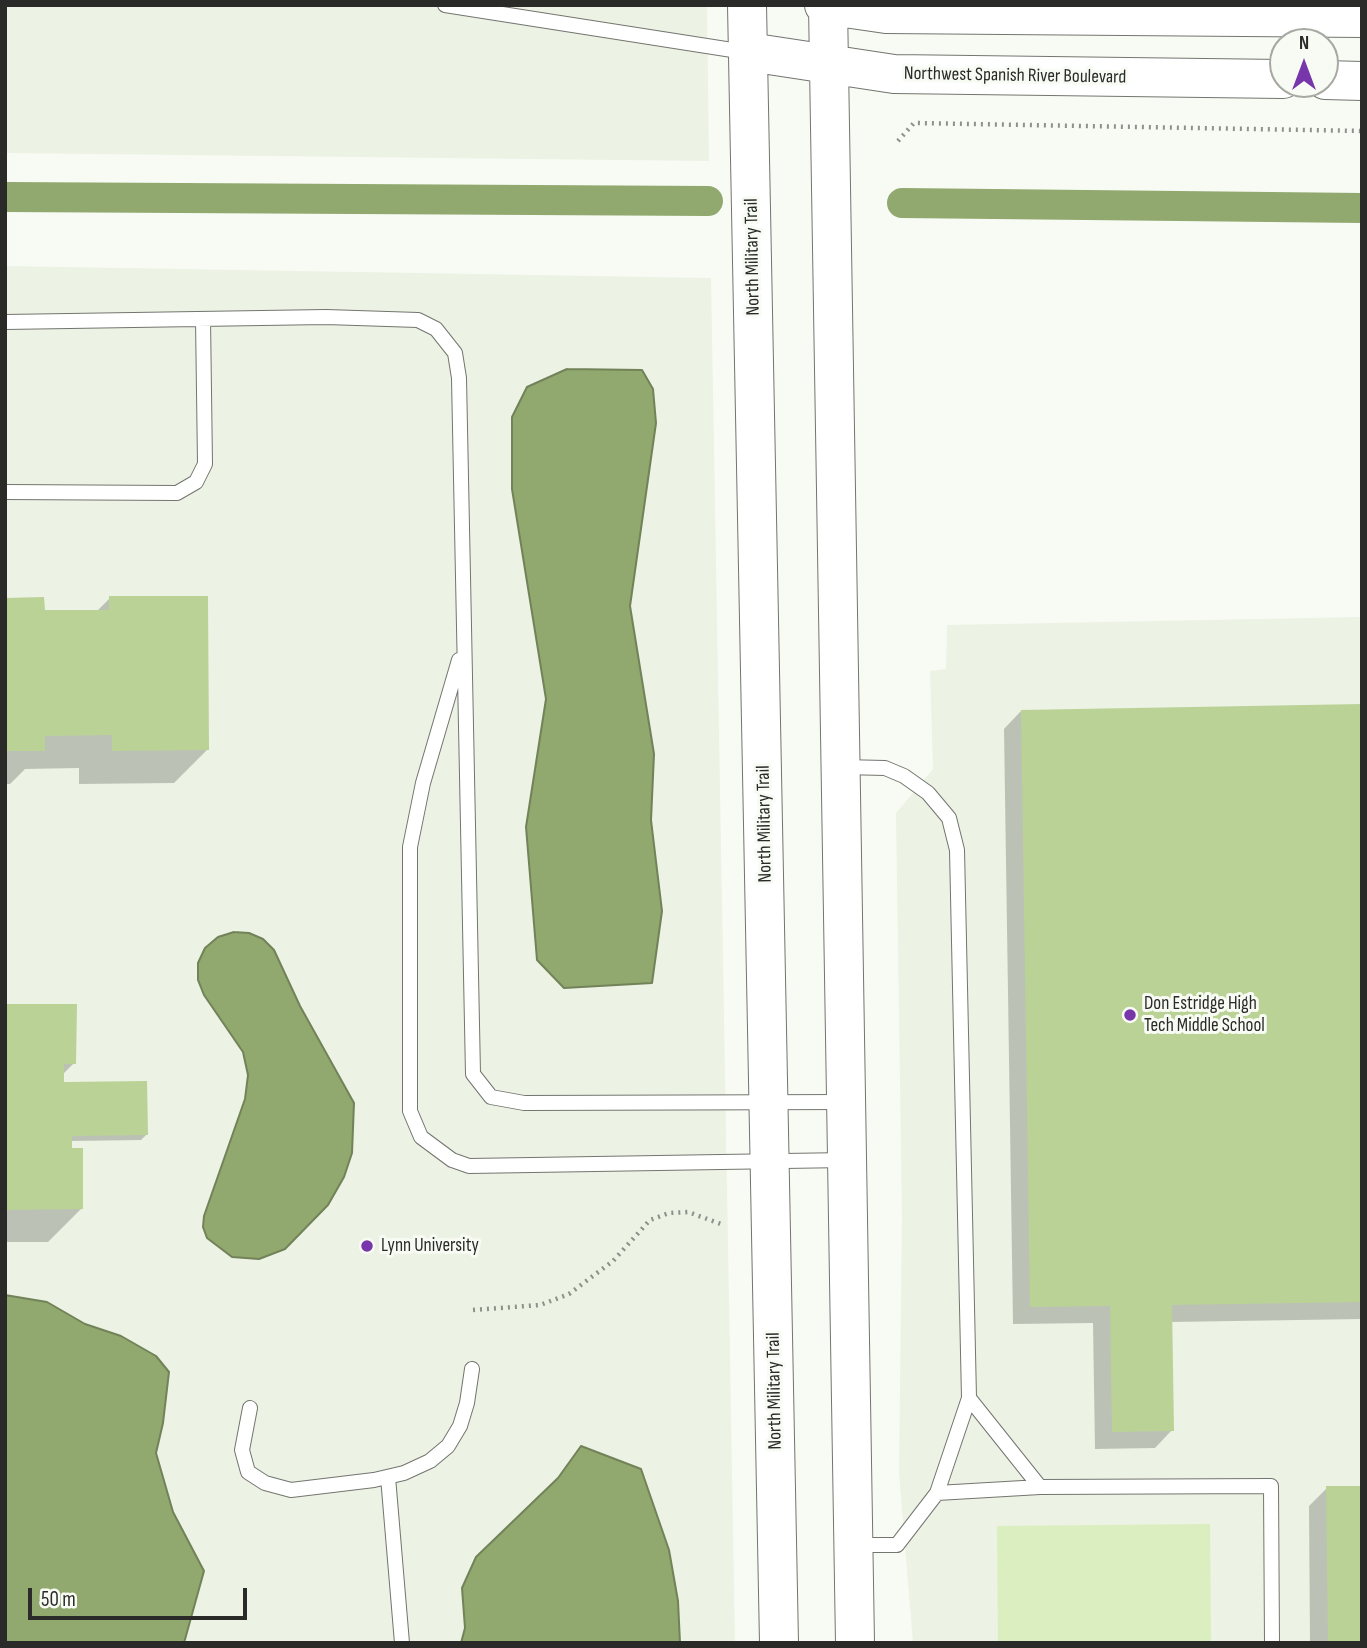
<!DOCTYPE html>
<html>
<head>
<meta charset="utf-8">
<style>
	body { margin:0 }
	#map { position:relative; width:1367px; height:1648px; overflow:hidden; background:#f8fbf4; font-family:"Sofia Sans Condensed",sans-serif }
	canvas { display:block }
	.frame { position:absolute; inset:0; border:7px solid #2a2b28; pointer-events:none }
	.north { position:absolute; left:1269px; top:28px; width:70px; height:70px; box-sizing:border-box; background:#f8fbf4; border:2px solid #a6a8a2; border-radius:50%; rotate:0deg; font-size:19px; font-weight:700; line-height:28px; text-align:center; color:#2a2b28 }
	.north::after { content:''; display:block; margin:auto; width:24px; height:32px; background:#7737ab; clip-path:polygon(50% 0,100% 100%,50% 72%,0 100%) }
	.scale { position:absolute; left:28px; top:1588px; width:219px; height:32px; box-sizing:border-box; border:4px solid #2a2b28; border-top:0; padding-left:9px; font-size:21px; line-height:24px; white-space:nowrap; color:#2a2b28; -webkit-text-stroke:5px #f8fbf4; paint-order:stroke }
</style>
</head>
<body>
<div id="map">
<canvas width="1367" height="1648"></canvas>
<div class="frame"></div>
<div class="north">N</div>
<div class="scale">50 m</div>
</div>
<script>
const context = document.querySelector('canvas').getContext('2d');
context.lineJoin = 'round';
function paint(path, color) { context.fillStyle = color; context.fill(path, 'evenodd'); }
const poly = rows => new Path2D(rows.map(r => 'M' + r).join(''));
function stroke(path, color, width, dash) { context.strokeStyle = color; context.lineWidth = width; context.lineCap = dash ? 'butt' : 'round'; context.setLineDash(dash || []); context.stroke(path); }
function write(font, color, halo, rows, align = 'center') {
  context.font = font + ' "Sofia Sans Condensed",sans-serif'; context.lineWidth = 6; context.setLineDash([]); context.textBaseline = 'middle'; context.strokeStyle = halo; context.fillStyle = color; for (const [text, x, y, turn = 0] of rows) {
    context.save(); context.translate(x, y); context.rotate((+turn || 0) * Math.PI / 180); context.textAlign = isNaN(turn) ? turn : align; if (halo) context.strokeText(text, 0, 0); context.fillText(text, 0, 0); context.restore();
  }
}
paint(poly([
	[5,5,707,5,709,161,5,153],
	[5,266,711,278,735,1643,5,1643],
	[1362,617,1362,1643,913,1643,899,1473,902,1218,896,813,933,769,930,671,946,669,947,625]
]), '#ecf2e4');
paint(poly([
	[1210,1524,1211,1643,998,1643,997,1526]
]), '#dbeebf');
const water = poly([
	[567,369,642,370,653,389,656,423,630,606,654,754,651,820,662,911,652,983,564,988,537,960,526,827,546,699,512,489,512,417,527,387,567,369],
	[234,932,249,933,263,939,274,950,300,1006,354,1103,352,1153,344,1177,328,1205,285,1249,259,1259,232,1257,207,1238,203,1227,204,1216,245,1099,248,1075,243,1052,204,995,198,980,198,963,205,948,218,937,234,932],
	[5,1295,47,1302,85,1324,121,1336,156,1356,169,1372,163,1423,156,1453,173,1512,204,1571,184,1643,5,1643,5,1295],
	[581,1446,641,1469,669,1550,678,1601,680,1643,461,1643,465,1628,462,1588,476,1557,558,1478,581,1446]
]);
paint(water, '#91a86e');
stroke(water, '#728259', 2);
paint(poly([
	[110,598,207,750,174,783,79,784,79,768,25,769,10,784,5,784,5,599,43,612,96,612],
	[1362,706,1362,1319,1171,1322,1172,1430,1155,1448,1095,1449,1093,1323,1013,1324,1004,729,1021,711],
	[5,1005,74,1063,62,1075,62,1084,146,1135,141,1140,70,1141,81,1209,48,1242,5,1242],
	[1327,1488,1362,1643,1310,1643,1309,1506]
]), '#0003');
stroke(poly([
	[5,197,708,201],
	[902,203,1362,208]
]), '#91a86e', 30);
paint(poly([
	[109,596,208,596,209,750,112,751,112,735,45,736,45,751,5,751,5,598,44,597,45,610,109,610],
	[1362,704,1362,1302,1172,1305,1174,1431,1112,1432,1110,1306,1030,1307,1021,710],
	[5,1004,77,1004,76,1064,64,1064,64,1082,147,1081,148,1135,72,1136,72,1148,83,1148,83,1209,5,1210],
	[1326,1486,1362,1486,1362,1643,1328,1643]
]), '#bad296');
const service = poly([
	[445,5,745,52],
	[5,322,326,317,418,320,436,329,455,353,459,378,473,1074,491,1097,524,1103,844,1102],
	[5,492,177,493,196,482,205,464,203,319],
	[459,660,423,783,410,847,410,1111,421,1137,452,1160,469,1166,847,1160],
	[842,767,885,768,904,776,928,793,949,818,957,850,969,1398,937,1493],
	[969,1398,1040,1487],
	[250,1408,242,1450,248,1472,265,1483,291,1490,374,1480,404,1473,430,1461,448,1446,460,1426,467,1403,472,1369],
	[388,1477,402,1643],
	[855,1545,897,1545,937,1493,1040,1487,1271,1486,1272,1643]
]);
const secondary = poly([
	[747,5,779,1643],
	[824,5,886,14,1362,18],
	[828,5,855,1643],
	[749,52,894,74,1283,79],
	[1325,80,1362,81]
]);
stroke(service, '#73756f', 16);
stroke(secondary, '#73756f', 40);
stroke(poly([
	[898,141,914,123,1362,131],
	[473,1310,540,1305,569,1294,613,1261,650,1220,669,1213,688,1212,721,1224]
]), '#8e908b', 4.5, [2, 5]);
stroke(service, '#fff', 14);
stroke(secondary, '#fff', 38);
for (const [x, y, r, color] of [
	[1130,1015,7,"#7737ab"],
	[367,1246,7,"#7737ab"]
]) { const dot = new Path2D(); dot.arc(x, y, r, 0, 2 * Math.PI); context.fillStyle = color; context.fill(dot); stroke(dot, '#f8fbf4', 2.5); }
write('19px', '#2a2b28', '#f8fbf4', [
	["Northwest Spanish River Boulevard",1015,76,1],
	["North Military Trail",753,257,-91],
	["North Military Trail",765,824,-91],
	["North Military Trail",775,1391,-91]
]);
write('19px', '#2a2b28', '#f8fbf4', [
	["Don Estridge High",1144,1004],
	["Tech Middle School",1144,1026],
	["Lynn University",381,1246]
], 'left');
</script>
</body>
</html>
